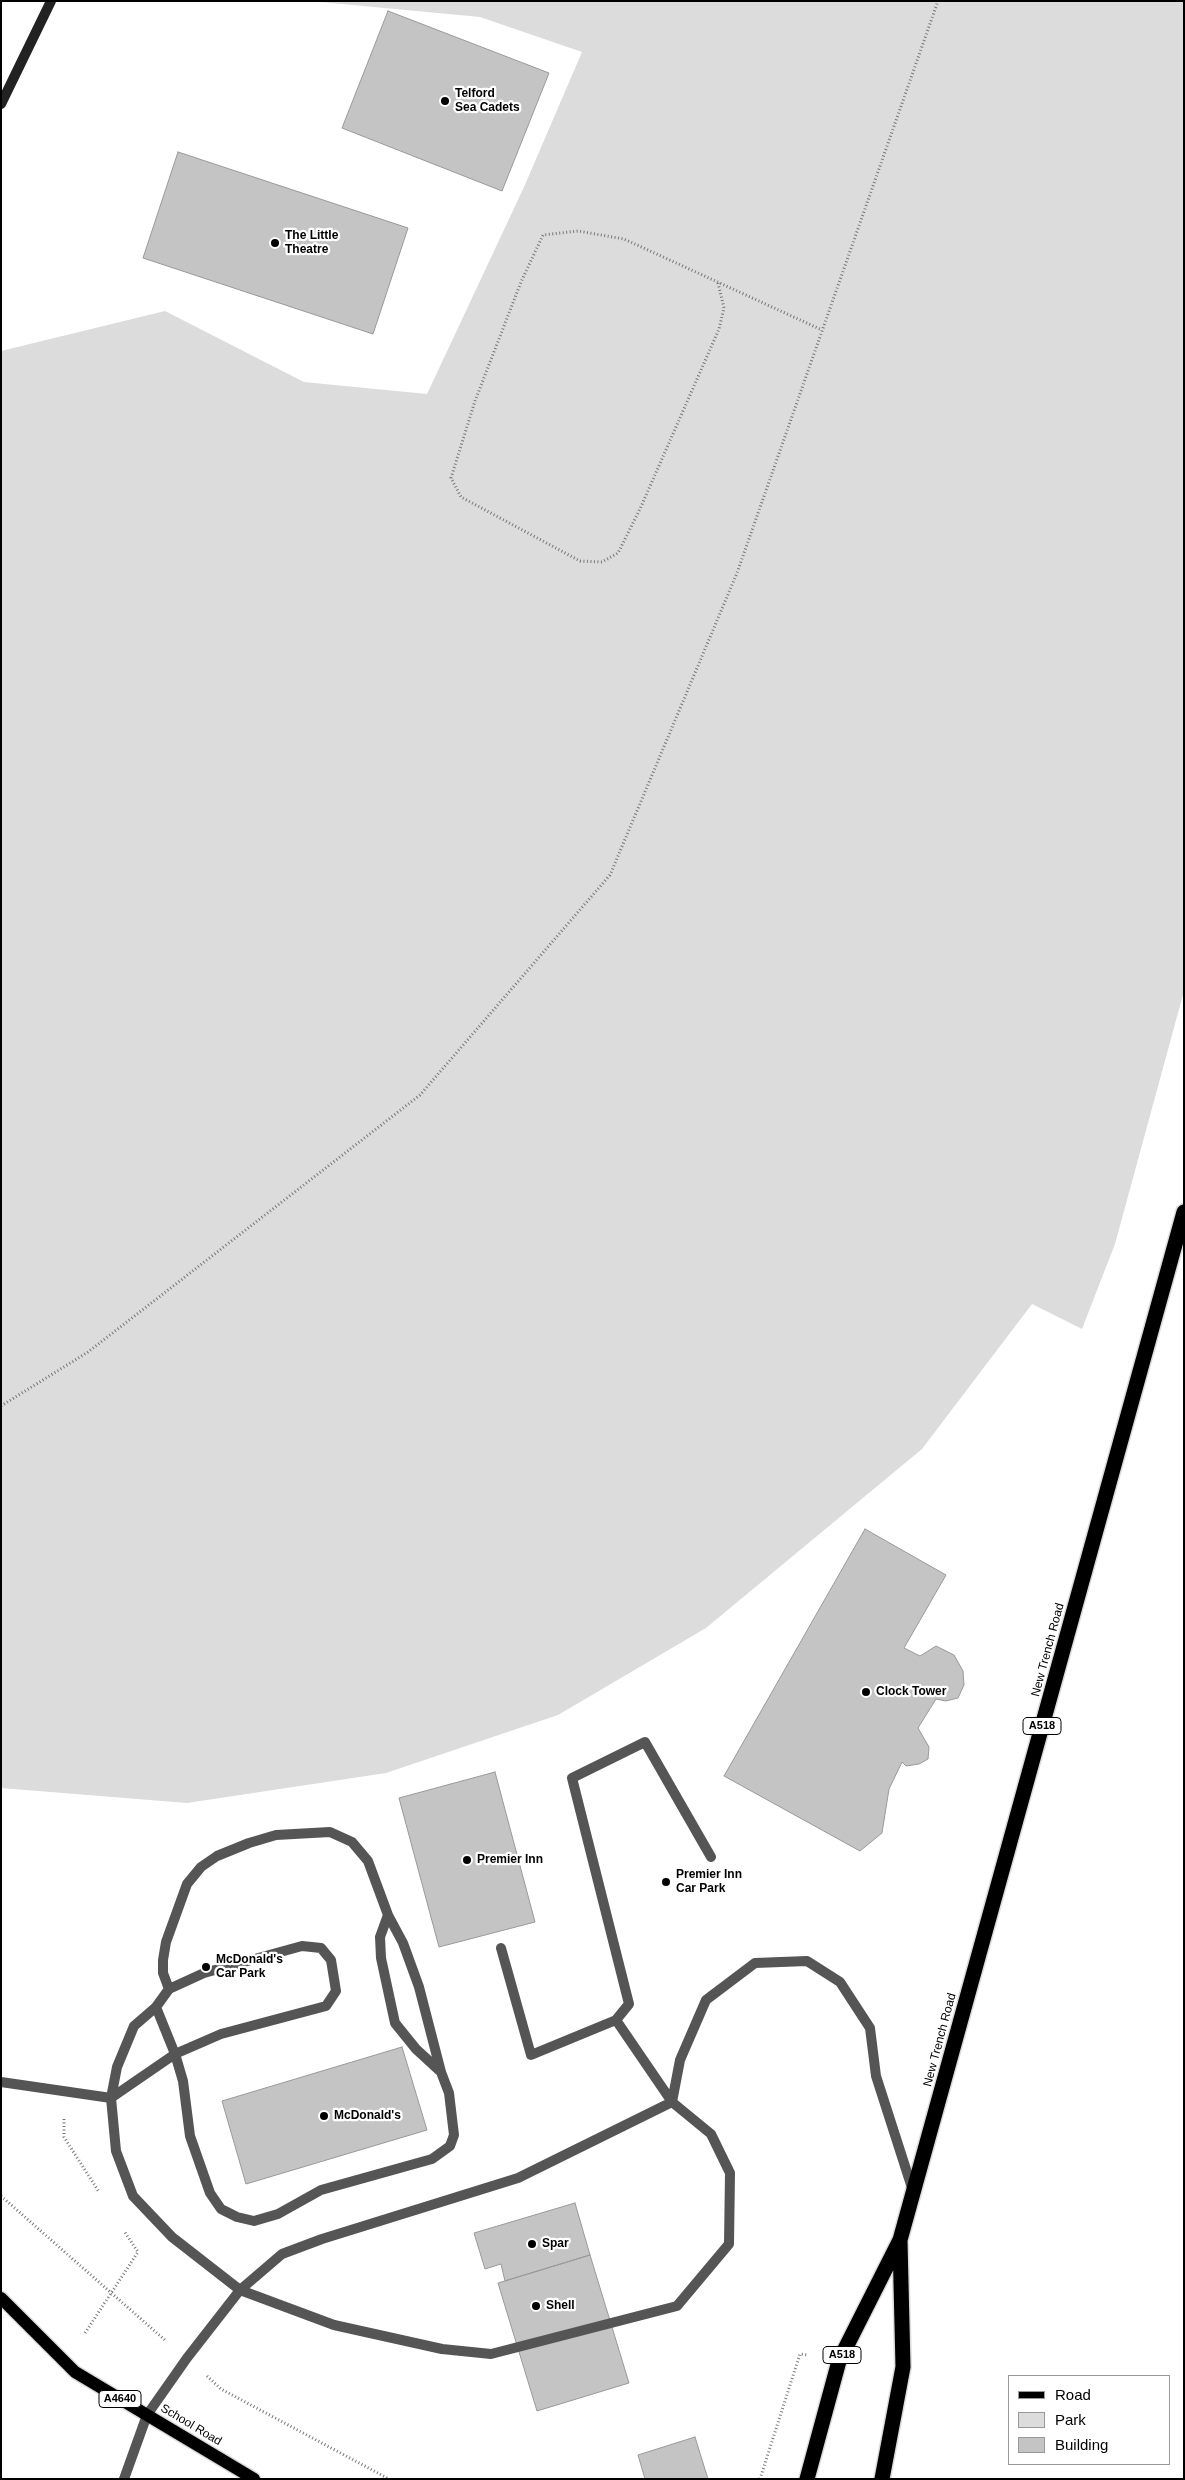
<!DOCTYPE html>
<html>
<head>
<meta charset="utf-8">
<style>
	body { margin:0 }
	#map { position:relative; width:1185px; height:2480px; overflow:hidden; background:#fff; font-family:Arial,sans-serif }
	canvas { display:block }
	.frame { position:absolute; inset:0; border:2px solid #000; pointer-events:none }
	.legend { position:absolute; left:1008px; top:2375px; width:162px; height:90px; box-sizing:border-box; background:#fff; border:1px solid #999; margin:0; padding:6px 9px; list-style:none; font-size:15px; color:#000 }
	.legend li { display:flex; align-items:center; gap:10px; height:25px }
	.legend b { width:25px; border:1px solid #999 }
</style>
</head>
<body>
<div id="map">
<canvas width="1185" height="2480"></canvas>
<div class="frame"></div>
<ul class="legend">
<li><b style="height:6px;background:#000"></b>Road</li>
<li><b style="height:14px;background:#dcdcdc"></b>Park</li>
<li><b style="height:14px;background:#c4c4c4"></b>Building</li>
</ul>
</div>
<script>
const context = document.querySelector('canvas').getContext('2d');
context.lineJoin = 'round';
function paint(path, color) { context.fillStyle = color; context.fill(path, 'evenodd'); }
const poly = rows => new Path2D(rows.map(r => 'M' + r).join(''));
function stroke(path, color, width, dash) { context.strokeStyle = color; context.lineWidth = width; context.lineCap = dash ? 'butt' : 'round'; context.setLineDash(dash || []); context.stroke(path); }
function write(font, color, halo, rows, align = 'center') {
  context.font = font + ' Arial,sans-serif'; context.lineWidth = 4.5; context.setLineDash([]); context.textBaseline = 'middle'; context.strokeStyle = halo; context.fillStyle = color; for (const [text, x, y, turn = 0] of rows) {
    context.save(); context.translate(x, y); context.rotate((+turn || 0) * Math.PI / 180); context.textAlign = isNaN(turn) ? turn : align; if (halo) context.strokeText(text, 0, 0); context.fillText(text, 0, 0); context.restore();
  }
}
paint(poly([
	[310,1,1184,1,1184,991,1115,1244,1082,1329,1032,1304,922,1449,706,1628,558,1715,386,1773,187,1803,1,1788,1,351,165,311,304,382,427,394,524,187,582,52,480,17]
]), '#dcdcdc');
const building = poly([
	[388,11,549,73,502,191,342,128,388,11],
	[178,152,408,228,373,334,143,258,178,152],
	[865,1529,946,1575,904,1648,920,1656,936,1646,954,1655,963,1671,964,1685,958,1698,946,1701,936,1699,918,1728,929,1747,928,1759,919,1764,906,1766,902,1762,889,1789,882,1833,860,1851,724,1776,865,1529],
	[495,1772,535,1922,439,1947,399,1798,495,1772],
	[402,2047,427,2130,246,2184,222,2101,402,2047],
	[575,2203,590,2255,505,2281,501,2264,485,2269,474,2233,575,2203],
	[590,2255,629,2383,537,2411,498,2283,590,2255],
	[695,2437,708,2479,645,2479,638,2455,695,2437]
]);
paint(building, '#c4c4c4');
stroke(building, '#999', 1);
const primary = poly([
	[1,2298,75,2372,254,2479]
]);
const highway = poly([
	[807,2479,839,2361,900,2240,1184,1212],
	[882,2479,903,2367,900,2241]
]);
stroke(primary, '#dbdbdb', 15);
stroke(highway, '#dbdbdb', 18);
stroke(poly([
	[718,283,724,308,719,329,640,509,618,553,602,562,580,561,461,497,451,478,475,401,521,282,543,235,578,231,624,239,822,330],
	[1,1406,88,1352,420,1095,610,875,737,573,938,1],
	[64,2119,64,2137,99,2192],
	[1,2196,166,2341],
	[85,2333,138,2252,124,2231],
	[207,2376,221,2389,389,2479],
	[760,2479,800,2354,808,2355]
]), '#777', 3, [1, 2.5]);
stroke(poly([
	[388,1915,403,1943,419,1987,441,2072],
	[156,2007,134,2026,117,2067,111,2098,116,2151,133,2196,172,2237,240,2290,334,2325,442,2349,491,2354,677,2306,729,2244,730,2173,711,2134,672,2102,616,2020,531,2055,501,1948],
	[616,2020,629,2004,572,1778,645,1742,711,1857],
	[1,2082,111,2098,175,2054,221,2034,326,2006,336,1991,331,1960,321,1948,302,1946,204,1973,169,1989,156,2007,175,2054,183,2081,190,2136,210,2193,221,2209,237,2217,254,2221,278,2214,321,2190,432,2159,450,2146,454,2135,449,2093,441,2072,416,2049,395,2023,381,1958,380,1937,388,1915,368,1861,352,1842,330,1832,276,1835,249,1843,217,1856,201,1867,187,1884,166,1942,163,1960,163,1973,169,1989],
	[672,2102,680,2060,706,2000,755,1963,807,1961,840,1982,870,2028,876,2076,913,2191],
	[147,2415,187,2358,240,2290,282,2254,322,2239,518,2178,672,2102]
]), '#555', 10);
stroke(poly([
	[124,2479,147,2415]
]), '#555', 10);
stroke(poly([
	[1,104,51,1]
]), '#222', 10);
stroke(primary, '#000', 12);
stroke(highway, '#000', 15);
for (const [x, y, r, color] of [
	[445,101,5,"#000"],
	[275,243,5,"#000"],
	[866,1692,5,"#000"],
	[467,1860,5,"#000"],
	[666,1882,5,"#000"],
	[206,1967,5,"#000"],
	[324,2116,5,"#000"],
	[532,2244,5,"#000"],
	[536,2306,5,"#000"]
]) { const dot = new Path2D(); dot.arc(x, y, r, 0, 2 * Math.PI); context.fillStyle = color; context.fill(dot); stroke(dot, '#fff', 2); }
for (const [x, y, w] of [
	[1042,1726,38],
	[842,2355,38],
	[120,2399,42]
]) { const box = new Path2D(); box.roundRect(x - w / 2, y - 8.5, w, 17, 4); context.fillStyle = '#fff'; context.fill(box); stroke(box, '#000', 1); }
write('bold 11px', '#000', null, [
	["A518",1042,1726],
	["A518",842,2355],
	["A4640",120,2399]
]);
write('bold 12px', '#000', '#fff', [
	["Telford",455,94],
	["Sea Cadets",455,108],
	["The Little",285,236],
	["Theatre",285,250],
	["Clock Tower",876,1692],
	["Premier Inn",477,1860],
	["Premier Inn",676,1875],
	["Car Park",676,1889],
	["McDonald's",216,1960],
	["Car Park",216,1974],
	["McDonald's",334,2116],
	["Spar",542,2244],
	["Shell",546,2306]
], 'left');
write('12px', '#000', '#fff', [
	["New Trench Road",1048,1650,-75],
	["New Trench Road",940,2040,-75],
	["School Road",191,2425,31]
]);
</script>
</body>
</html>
